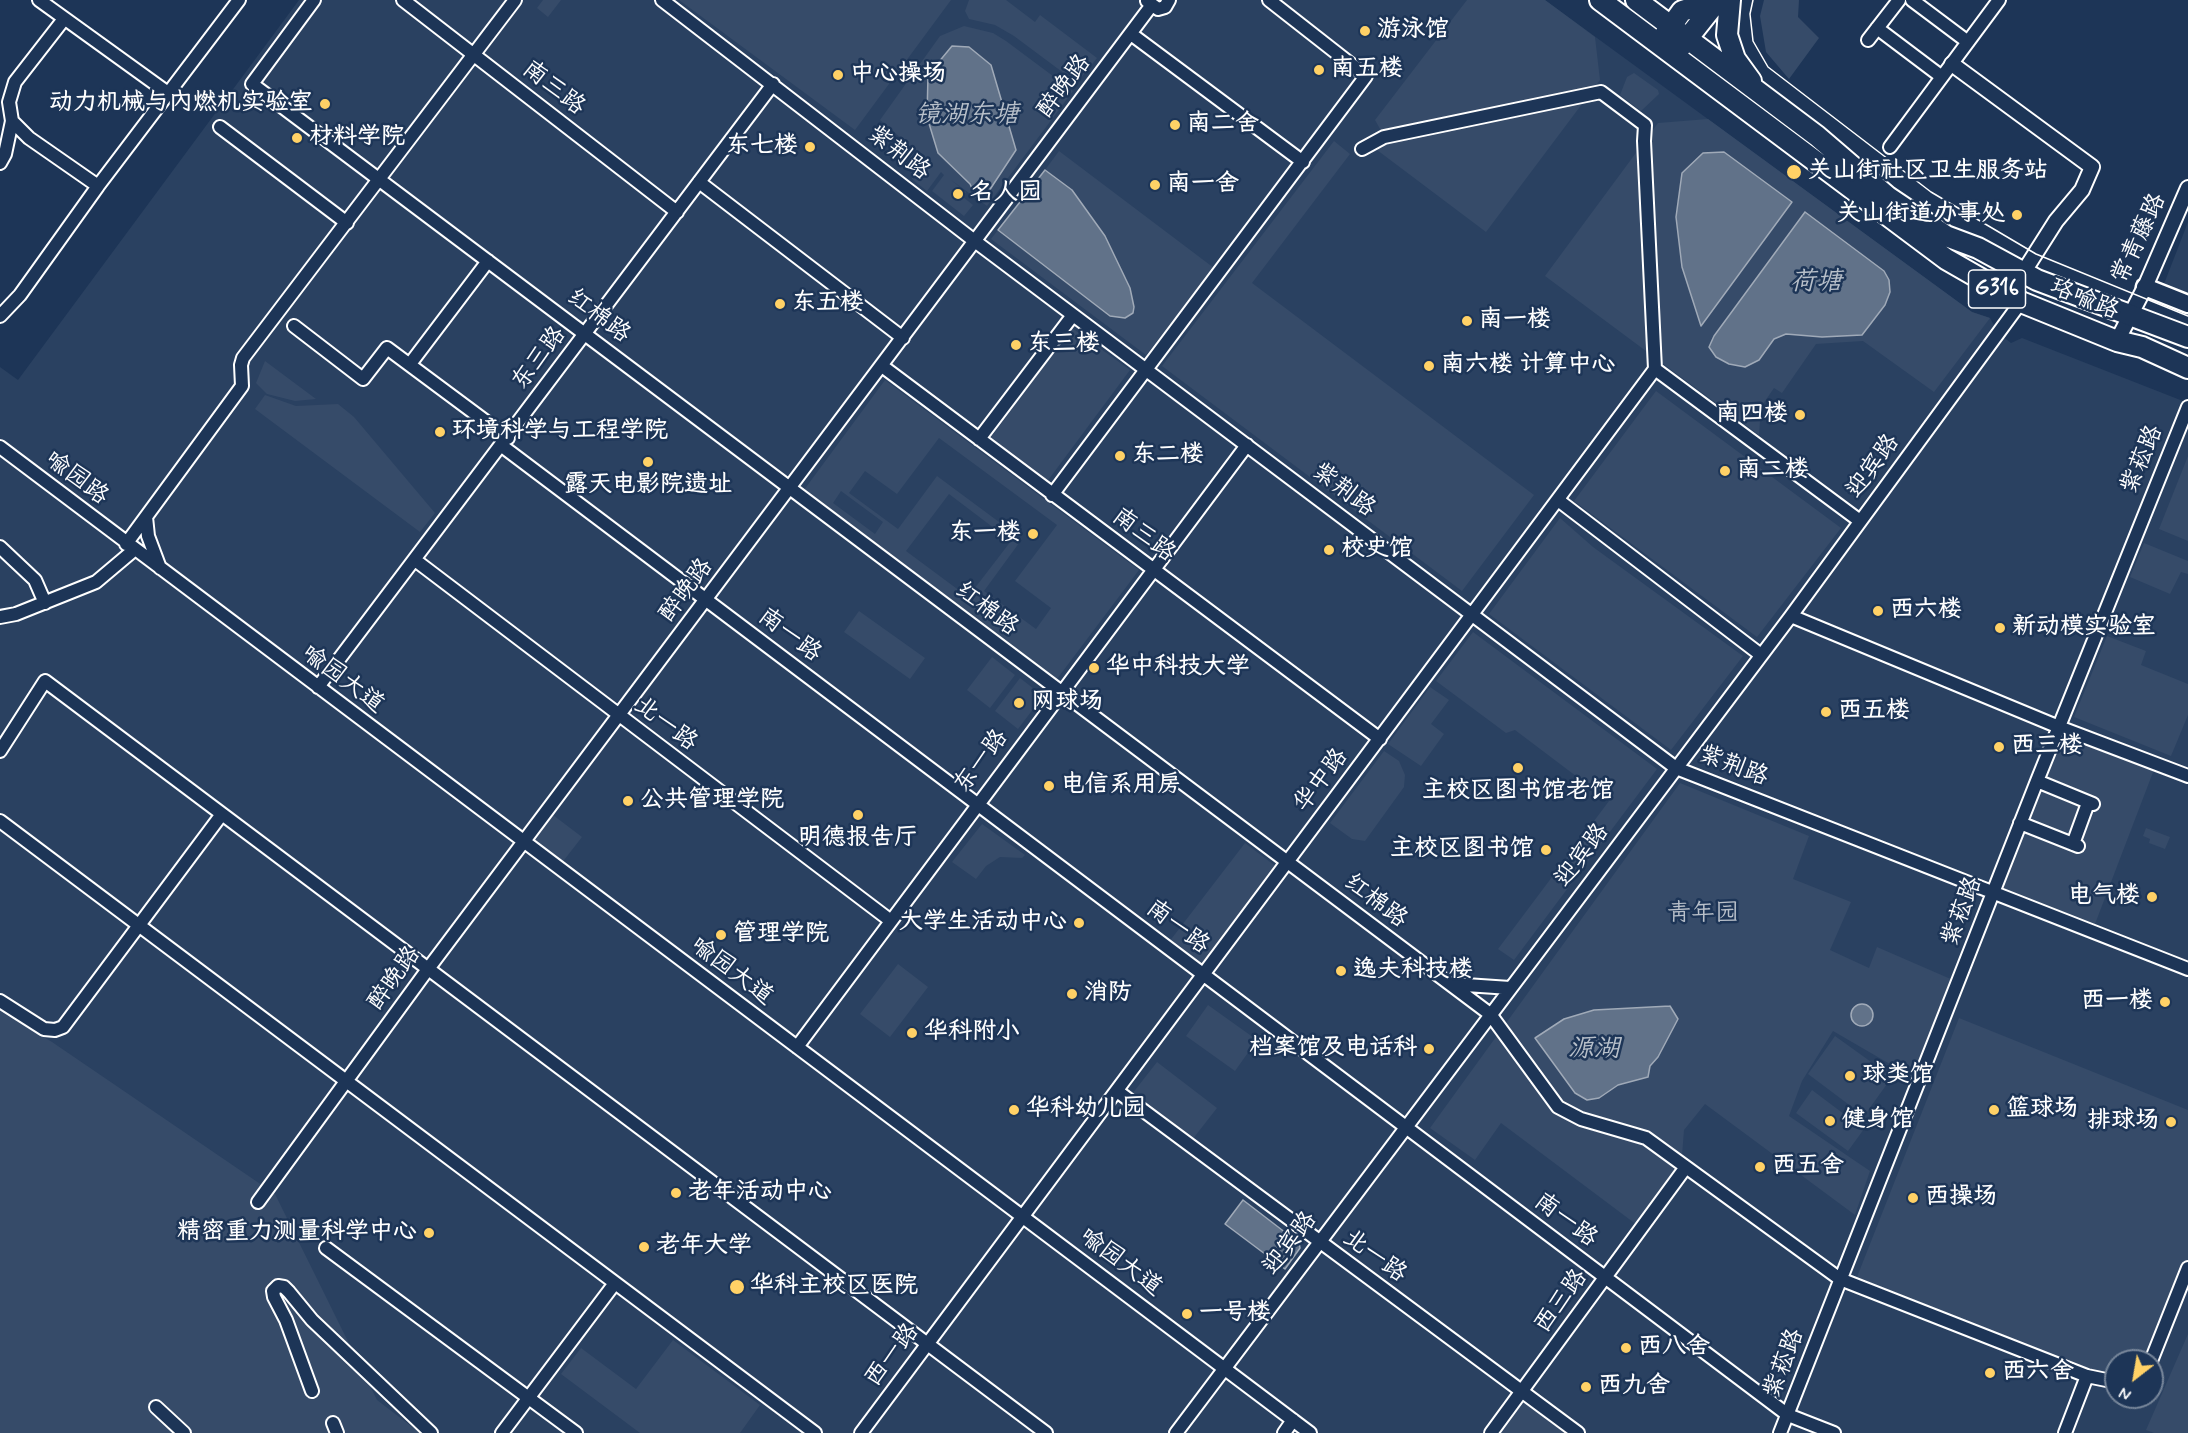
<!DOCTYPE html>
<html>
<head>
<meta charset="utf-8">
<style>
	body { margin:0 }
	#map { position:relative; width:2188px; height:1433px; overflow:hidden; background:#1d3557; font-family:Mynerve,sans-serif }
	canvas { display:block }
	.north { position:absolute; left:2104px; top:1349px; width:60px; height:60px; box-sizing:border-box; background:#1d3557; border:2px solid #77869a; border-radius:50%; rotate:211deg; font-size:16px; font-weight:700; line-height:24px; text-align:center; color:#fff }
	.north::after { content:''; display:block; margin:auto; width:21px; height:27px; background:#ffd166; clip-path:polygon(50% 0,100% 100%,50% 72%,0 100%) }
</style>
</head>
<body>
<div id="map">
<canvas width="2188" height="1433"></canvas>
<div class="north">N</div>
</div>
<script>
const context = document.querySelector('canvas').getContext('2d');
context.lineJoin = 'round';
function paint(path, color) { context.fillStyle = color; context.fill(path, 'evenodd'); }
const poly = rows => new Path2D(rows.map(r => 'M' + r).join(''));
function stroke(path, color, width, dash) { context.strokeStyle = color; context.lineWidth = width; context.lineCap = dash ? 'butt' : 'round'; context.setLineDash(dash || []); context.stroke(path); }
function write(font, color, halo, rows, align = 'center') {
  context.font = font + ' Mynerve,"LXGW WenKai TC",sans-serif'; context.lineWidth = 5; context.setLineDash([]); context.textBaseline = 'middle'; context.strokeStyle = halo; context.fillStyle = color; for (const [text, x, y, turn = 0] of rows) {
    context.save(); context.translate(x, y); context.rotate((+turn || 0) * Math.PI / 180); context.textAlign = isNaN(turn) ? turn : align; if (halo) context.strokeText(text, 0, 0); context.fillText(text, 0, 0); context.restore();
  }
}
paint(poly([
	[299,0,1545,0,1972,312,1990,318,1998,333,2011,343,2022,338,2188,403,2188,1433,62,1433,0,1386,0,367,18,380],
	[2116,1361,2152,1361,2152,1397,2116,1397],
	[2188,222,2188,294,2164,284]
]), '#2a4161');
paint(poly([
	[543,0,561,0,548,17,537,8],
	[679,0,951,0,855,130],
	[969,0,1006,0,1035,22,1040,15,1097,58,1077,83,1014,36,995,25,969,19,965,11],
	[1467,0,1545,0,1595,37,1600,80,1486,232,1377,150,1384,136,1375,120],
	[1764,0,1799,0,1798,17,1819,38,1789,79,1766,52,1760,16],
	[964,26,993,33,1006,41,1073,91,987,206,951,180,966,192,963,197,973,205,964,216,932,191,944,175,941,172,927,191,912,179,909,155,902,139,880,120,940,36],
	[938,153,987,194,972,191,970,184],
	[1634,73,1658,90,1659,94,1641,111,1620,95,1627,77],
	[1708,119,1972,312,1990,318,1934,392,1863,341,1816,344,1782,393,1774,388,1761,407,1759,435,1545,276,1658,123],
	[1682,173,1682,267,1676,217],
	[1885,305,1862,335,1822,337,1786,334,1774,339,1759,360,1729,364,1717,357,1710,347],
	[1334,141,1350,154,1252,283,1534,495,1462,591,1162,366],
	[1059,151,1214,268,1146,355,991,239,998,230,1110,316,1084,208,1072,190,1045,170],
	[1072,328,1130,370,1046,483,989,440],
	[265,361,316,399,295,401,267,394,256,383],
	[885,380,1139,570,1057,679,804,490],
	[939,438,1057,525,1015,581,1051,608,1036,629,984,591,1022,539,937,476,898,529,849,493,865,471,897,494],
	[841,491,883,522,875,534,833,503],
	[949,494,1011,541,968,597,906,551],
	[1656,391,1841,528,1757,637,1574,501],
	[265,395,296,406,338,404,354,417,435,513,420,532,255,409],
	[2188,456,2188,541,2159,529],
	[1560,518,1593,547,1743,656,1671,750,1489,614],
	[2144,543,2188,561,2188,574,2181,572,2170,594,2130,577],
	[859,611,925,658,910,679,844,632],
	[1473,632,1657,769,1514,960,1498,949,1609,801,1515,730,1506,733,1436,681],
	[2107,636,2146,651,2141,665,2188,684,2188,715,2171,756,2074,717],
	[992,657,1015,675,990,708,967,690],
	[1020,678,1043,696,1018,729,995,711],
	[1430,687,1449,700,1431,724,1444,734,1421,766,1388,744],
	[2061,731,2155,767,2095,924,2001,887],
	[1384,751,1399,761,1405,775,1404,787,1365,841,1352,839,1330,823],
	[1680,783,1809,836,1793,879,1851,902,1830,950,1869,968,1877,947,1953,980,1914,1078,1833,1031,1802,1081,1789,1116,1870,1171,1855,1215,1705,1104,1684,1130,1681,1169,1641,1228,1501,1123,1475,1160,1430,1128],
	[1535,1038,1658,1057,1650,1066,1648,1077,1618,1085,1599,1098,1575,1093],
	[553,815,582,837,561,864,531,843],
	[982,824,1025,855,1022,858,1000,857,986,866,976,879,952,862],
	[2146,828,2170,837,2165,849,2149,843,2150,839,2143,836],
	[1245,843,1278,868,1203,968,1169,942],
	[898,964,928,987,890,1037,860,1014],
	[1208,1005,1257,1040,1235,1071,1186,1036],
	[0,1011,52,1042,275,1194,377,1400,420,1433,0,1433],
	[1959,1018,2188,1110,2188,1259,2146,1361,2116,1361,2116,1376,2101,1375,1857,1277],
	[1835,1036,1892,1077,1864,1116,1808,1074],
	[1157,1062,1217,1108,1192,1140,1132,1094],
	[1812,1090,1864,1129,1848,1151,1796,1113],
	[2188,1334,2188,1433,2154,1433,2146,1430],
	[673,1340,760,1405,740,1433,640,1433,561,1374,581,1348,636,1389],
	[1524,1402,1565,1433,1501,1433]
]), '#364b69');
const water = poly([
	[952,46,969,47,991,65,1016,150,987,194,976,197,970,184,938,153,927,117,928,75,952,46],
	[1724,152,1792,202,1701,326,1682,267,1676,217,1682,173,1703,153,1724,152],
	[1045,170,1072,190,1105,236,1130,288,1134,307,1133,313,1125,318,1110,316,998,230,1045,170],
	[1805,212,1884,271,1889,280,1890,292,1885,305,1862,335,1822,337,1786,334,1774,339,1759,360,1745,367,1729,364,1716,357,1709,347,1714,336,1805,212],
	'1851 1015a11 11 0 1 1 22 0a11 11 0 1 1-22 0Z',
	[1670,1006,1678,1019,1658,1057,1650,1066,1648,1077,1618,1085,1599,1098,1587,1100,1575,1093,1535,1038,1564,1019,1594,1010,1670,1006],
	[1243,1200,1299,1243,1300,1248,1285,1269,1225,1224,1243,1200]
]);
paint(water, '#617289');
stroke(water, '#a0aab8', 1.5);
const minor = poly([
	[39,0,168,93],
	[314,0,252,84,1490,1014,1558,1107,1581,1119,1646,1138,1840,1279,2087,1376,2116,1382],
	[403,0,677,212],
	[662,0,976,242,1676,768,2188,969],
	[1912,0,1968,42],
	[1147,1,1158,9,1165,7,1169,0],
	[64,19,15,82,9,102,12,121,29,138,98,186],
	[1877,28,1942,77],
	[1131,34,1303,162],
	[1868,40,1899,0],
	[220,127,347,223],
	[1890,147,1999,0],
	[1362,149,1384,137,1601,92,1645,125,1644,141,1655,369],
	[0,163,5,154,12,121],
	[699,182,903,338],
	[0,316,20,295,98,186,239,0],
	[294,326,363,379,387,348,508,438],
	[410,364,488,261],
	[882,366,1380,739],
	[1655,369,1860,521],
	[979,439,1073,315],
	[502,446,1788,1415,1834,1433],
	[0,447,1310,1433],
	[1052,495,1366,76,1269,0],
	[1558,500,1761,655],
	[146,517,148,536,160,568],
	[126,544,242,386,241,365,243,358,515,0],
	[0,547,35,580,45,603],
	[415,560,891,921],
	[1791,616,2059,727,2188,776],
	[0,617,16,614,96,582,134,550],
	[318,687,773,84],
	[0,751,45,681,1046,1433],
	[2037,781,2093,804],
	[0,821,815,1433],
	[2020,823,2078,846],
	[2073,844,2088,803],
	[1451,984,1510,988],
	[0,1001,44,1029,55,1030,63,1027,222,814],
	[797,1047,1247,445],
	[1117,1091,1578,1433],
	[258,1202,428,969,1151,6],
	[326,1248,576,1433],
	[2151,1361,2188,1268],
	[312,1391,286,1320,274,1297,273,1291,278,1286,284,1287,289,1292,312,1320,431,1433],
	[156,1407,184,1433],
	[333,1423,337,1433],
	[502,1433,615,1283],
	[861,1433,1655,369],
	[1176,1433,1791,616,2021,302],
	[1284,1433,1293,1420],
	[1491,1433,1686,1167],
	[1780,1433,2037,781,2188,407],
	[2065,1433,2087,1376]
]);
const tertiary = poly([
	[1952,64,2092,167,2082,190,2056,221,2023,273],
	[2117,341,2145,287,2188,188]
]);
const secondary = poly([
	[2145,287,2188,304]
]);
const trunk = poly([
	[1600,0,1946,259,2021,302,2117,341,2142,347,2188,368],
	[1636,0,1817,136,1888,197,1946,236,1978,248,2037,280,2188,337],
	[1730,0,1727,35,1735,59,1751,81],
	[1664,36,1682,11,1692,8,1698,0],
	[1679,49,1718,0]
]);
stroke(minor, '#fff', 16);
stroke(tertiary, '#fff', 18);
stroke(secondary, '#fff', 21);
stroke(trunk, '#fff', 24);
stroke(minor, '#1d3557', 12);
stroke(tertiary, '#1d3557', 14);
stroke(secondary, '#1d3557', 16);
stroke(trunk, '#1d3557', 20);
stroke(poly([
	[1753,0,1750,14,1753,41,1768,67,1931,192,2036,254,2188,316]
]), '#fff', 1.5);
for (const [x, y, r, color] of [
	[1365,31,6,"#ffd166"],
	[1319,70,6,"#ffd166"],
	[838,75,6,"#ffd166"],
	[325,104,6,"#ffd166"],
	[1175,125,6,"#ffd166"],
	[297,138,6,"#ffd166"],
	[810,147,6,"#ffd166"],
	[1794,172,8,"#ffd166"],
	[1155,185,6,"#ffd166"],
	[958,194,6,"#ffd166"],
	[2017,215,6,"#ffd166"],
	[780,304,6,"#ffd166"],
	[1467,321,6,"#ffd166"],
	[1016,345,6,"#ffd166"],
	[1429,366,6,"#ffd166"],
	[1800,415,6,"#ffd166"],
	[440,432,6,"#ffd166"],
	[1120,456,6,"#ffd166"],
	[648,462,6,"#ffd166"],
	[1725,471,6,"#ffd166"],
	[1033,534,6,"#ffd166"],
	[1329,550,6,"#ffd166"],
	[1878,611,6,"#ffd166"],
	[2000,628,6,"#ffd166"],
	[1094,668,6,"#ffd166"],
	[1019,703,6,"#ffd166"],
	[1826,712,6,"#ffd166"],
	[1999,747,6,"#ffd166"],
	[1518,768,6,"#ffd166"],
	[1049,786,6,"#ffd166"],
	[628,801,6,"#ffd166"],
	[858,815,6,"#ffd166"],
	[1546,850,6,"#ffd166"],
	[2152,897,6,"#ffd166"],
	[1079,923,6,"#ffd166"],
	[721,935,6,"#ffd166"],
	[1341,971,6,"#ffd166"],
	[1072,994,6,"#ffd166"],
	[2165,1002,6,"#ffd166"],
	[912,1033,6,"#ffd166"],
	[1429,1049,6,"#ffd166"],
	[1850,1076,6,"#ffd166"],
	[1014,1110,6,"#ffd166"],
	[1994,1110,6,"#ffd166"],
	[1830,1121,6,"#ffd166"],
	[2171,1122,6,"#ffd166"],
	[1760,1167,6,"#ffd166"],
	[676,1193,6,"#ffd166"],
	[1913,1198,6,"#ffd166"],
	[429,1233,6,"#ffd166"],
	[644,1247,6,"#ffd166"],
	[737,1287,8,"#ffd166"],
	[1187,1314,6,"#ffd166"],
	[1626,1348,6,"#ffd166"],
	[1990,1373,6,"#ffd166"],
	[1586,1387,6,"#ffd166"]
]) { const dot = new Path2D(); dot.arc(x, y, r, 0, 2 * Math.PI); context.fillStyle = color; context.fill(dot); stroke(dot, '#1d3557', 2); }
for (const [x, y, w] of [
	[1997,289,57]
]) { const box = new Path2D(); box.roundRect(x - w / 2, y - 19, w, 38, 4.5); context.fillStyle = '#1d3557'; context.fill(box); stroke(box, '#fff', 1.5); }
write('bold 22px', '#fff', null, [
	["G316",1997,289]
]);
write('bold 24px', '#fff', '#1d3557', [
	["游泳馆",1377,31],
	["南五楼",1331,70],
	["中心操场",850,75],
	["动力机械与内燃机实验室",313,104,"right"],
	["南二舍",1187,125],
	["材料学院",309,138],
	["东七楼",798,147,"right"],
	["关山街社区卫生服务站",1808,172],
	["南一舍",1167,185],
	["名人园",970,194],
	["关山街道办事处",2005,215,"right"],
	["东五楼",792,304],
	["南一楼",1479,321],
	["东三楼",1028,345],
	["南六楼 计算中心",1441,366],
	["南四楼",1788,415,"right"],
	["环境科学与工程学院",452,432],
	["东二楼",1132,456],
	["南二楼",1737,471],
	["露天电影院遗址",648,486,"center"],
	["东一楼",1021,534,"right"],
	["校史馆",1341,550],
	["西六楼",1890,611],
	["新动模实验室",2012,628],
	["华中科技大学",1106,668],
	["网球场",1031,703],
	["西五楼",1838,712],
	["西三楼",2011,747],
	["电信系用房",1061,786],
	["主校区图书馆老馆",1518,792,"center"],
	["公共管理学院",640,801],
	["明德报告厅",858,839,"center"],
	["主校区图书馆",1534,850,"right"],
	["电气楼",2140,897,"right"],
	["大学生活动中心",1067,923,"right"],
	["管理学院",733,935],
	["逸夫科技楼",1353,971],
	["消防",1084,994],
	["西一楼",2153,1002,"right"],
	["华科附小",924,1033],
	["档案馆及电话科",1417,1049,"right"],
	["球类馆",1862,1076],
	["华科幼儿园",1026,1110],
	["篮球场",2006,1110],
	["健身馆",1842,1121],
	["排球场",2159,1122,"right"],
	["西五舍",1772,1167],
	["老年活动中心",688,1193],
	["西操场",1925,1198],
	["精密重力测量科学中心",417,1233,"right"],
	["老年大学",656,1247],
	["华科主校区医院",750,1287],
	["一号楼",1199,1314],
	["西八舍",1638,1348],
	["西六舍",2002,1373],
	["西九舍",1598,1387]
], 'left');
write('24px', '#fff', '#1d3557', [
	["醉晚路",1065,87,-53],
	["南三路",553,89,38],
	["紫荆路",898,154,38],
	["常青藤路",2140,239,-65],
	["珞喻路",2084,300,22],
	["红棉路",598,317,37],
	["东三路",540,359,-53],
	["紫菘路",2143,460,-67],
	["迎宾路",1874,467,-54],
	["喻园路",76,479,37],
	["紫荆路",1343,491,37],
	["南三路",1143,536,37],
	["醉晚路",687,591,-53],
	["红棉路",986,610,37],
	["南一路",789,636,37],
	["喻园大道",342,680,37],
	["北一路",665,725,37],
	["东一路",982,762,-53],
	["紫荆路",1733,767,21],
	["华中路",1322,781,-53],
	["迎宾路",1583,856,-53],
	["红棉路",1375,902,37],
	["紫菘路",1963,912,-69],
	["南一路",1177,928,37],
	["喻园大道",731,972,37],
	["醉晚路",395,979,-54],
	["南一路",1565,1221,37],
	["迎宾路",1291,1244,-53],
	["北一路",1374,1257,36],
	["喻园大道",1120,1263,37],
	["西三路",1562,1302,-54],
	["西一路",893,1356,-53],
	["紫菘路",1785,1364,-69]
]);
write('24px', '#b9c0ca', '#1d3557', [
	["青年园",1703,915]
]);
write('italic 26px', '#b8c0ca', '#1d3557', [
	["镜湖东塘",967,117],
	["荷塘",1816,284],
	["源湖",1594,1051]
]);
</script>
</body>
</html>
